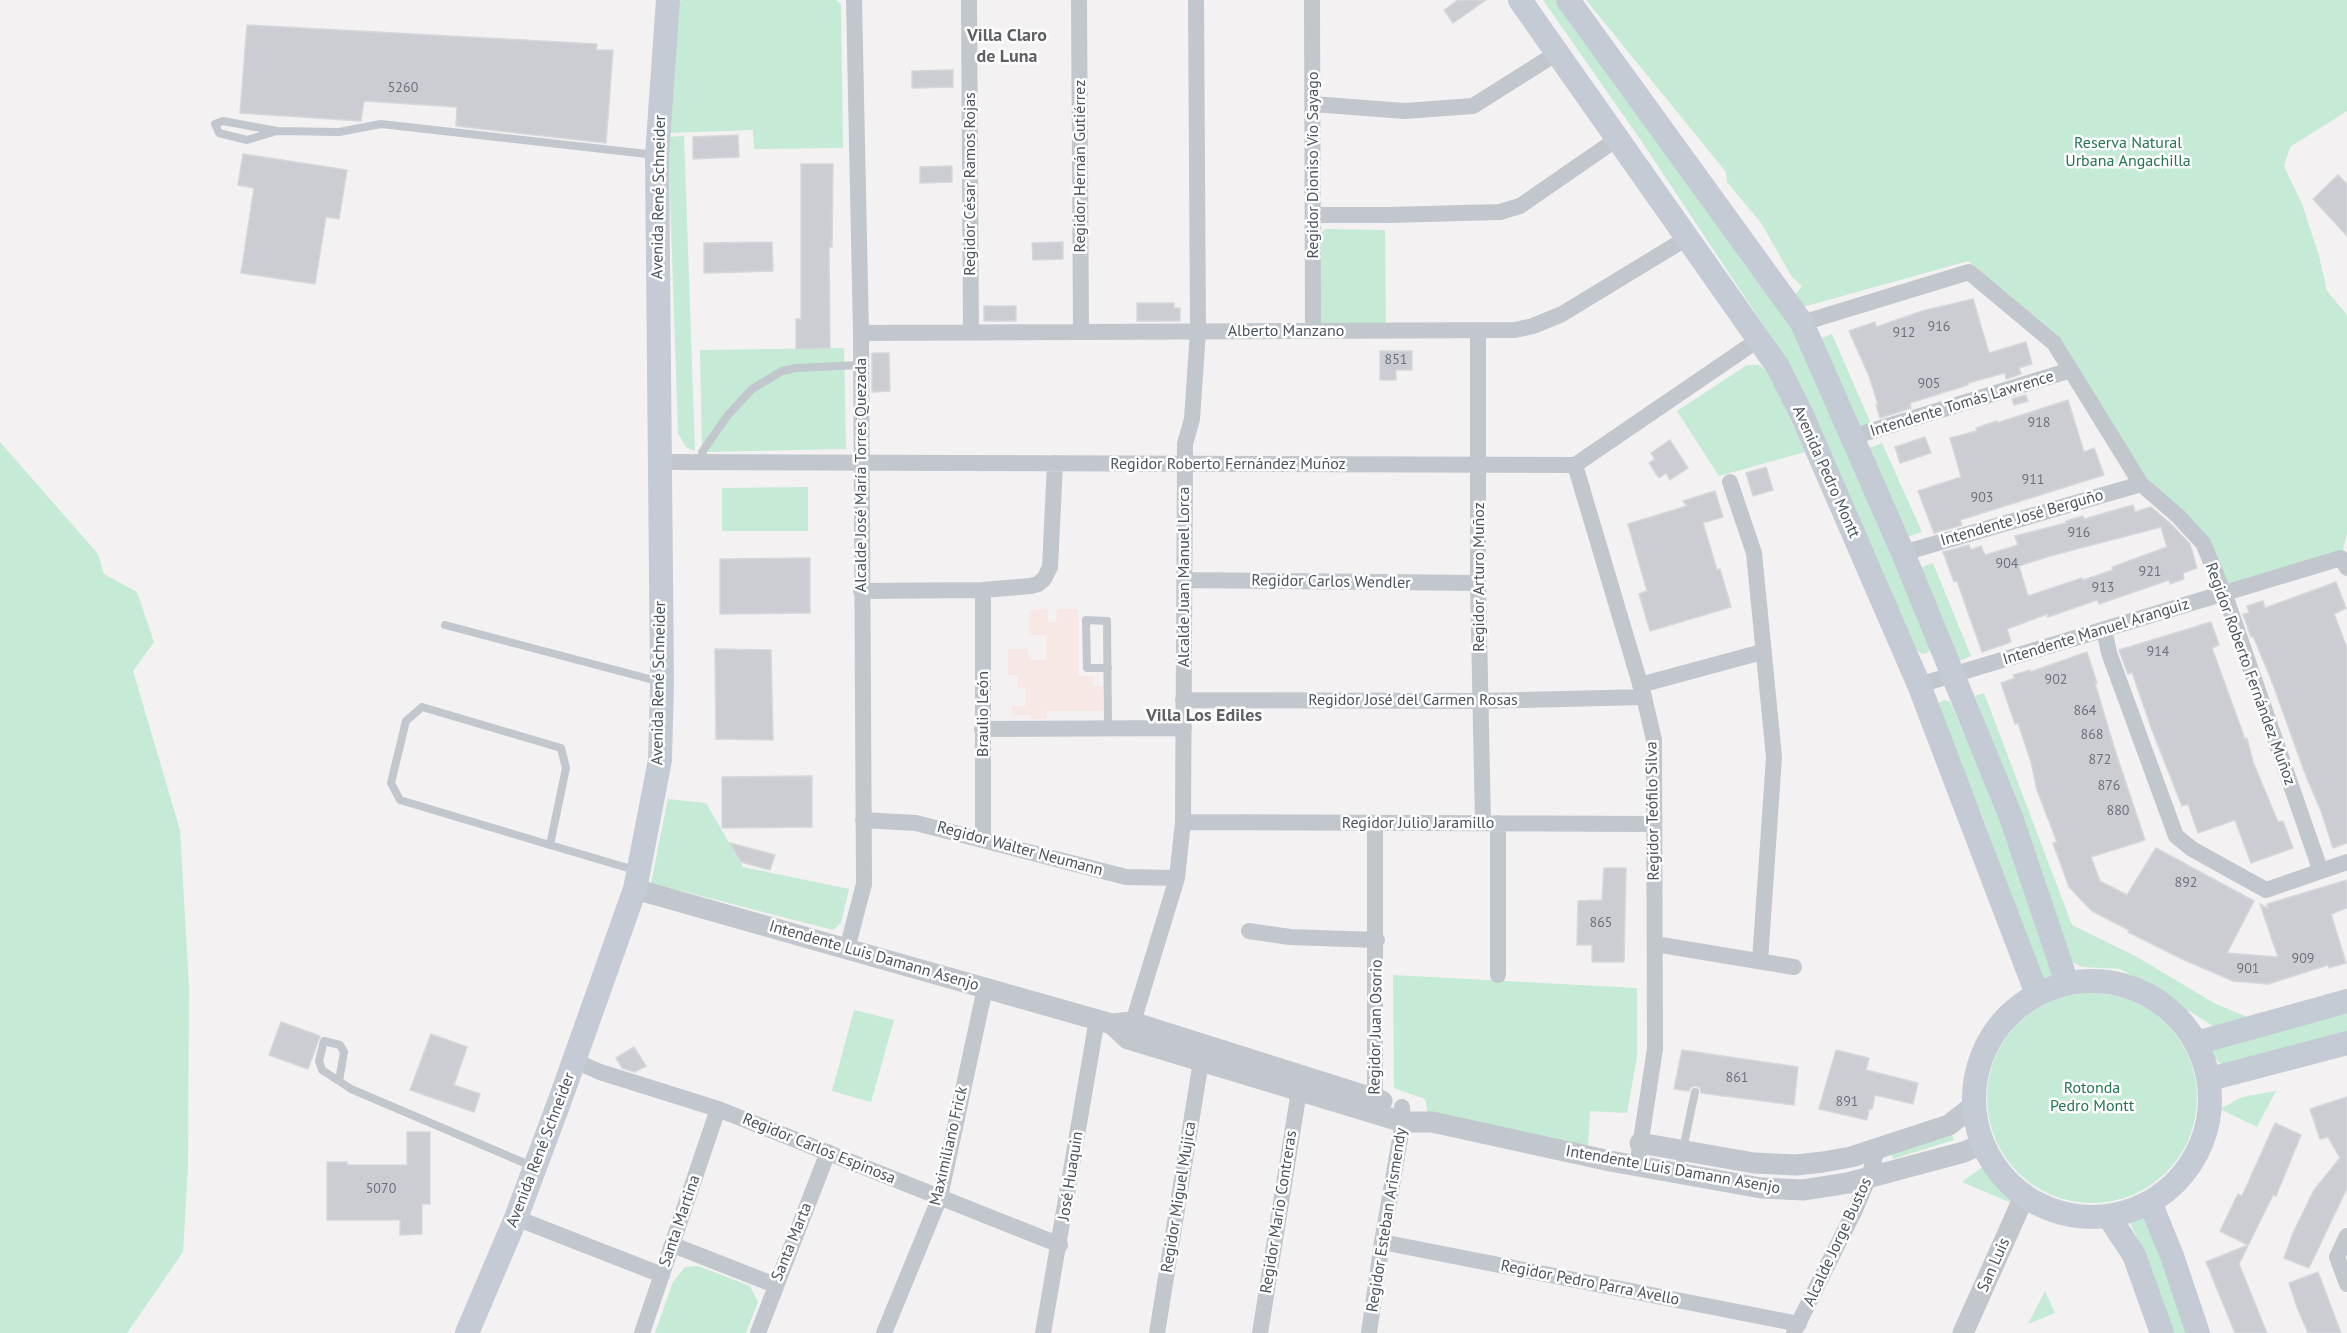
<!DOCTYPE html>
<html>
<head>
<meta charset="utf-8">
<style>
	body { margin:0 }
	canvas { display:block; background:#f3f1f1 }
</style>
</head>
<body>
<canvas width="2347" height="1333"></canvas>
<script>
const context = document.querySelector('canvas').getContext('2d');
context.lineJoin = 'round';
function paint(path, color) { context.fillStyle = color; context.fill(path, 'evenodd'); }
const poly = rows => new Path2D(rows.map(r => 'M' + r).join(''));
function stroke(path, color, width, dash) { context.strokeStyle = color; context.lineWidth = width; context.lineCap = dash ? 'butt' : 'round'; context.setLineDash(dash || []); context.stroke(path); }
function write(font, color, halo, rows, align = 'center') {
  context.font = font + ' "PT Sans",sans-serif'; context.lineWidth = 5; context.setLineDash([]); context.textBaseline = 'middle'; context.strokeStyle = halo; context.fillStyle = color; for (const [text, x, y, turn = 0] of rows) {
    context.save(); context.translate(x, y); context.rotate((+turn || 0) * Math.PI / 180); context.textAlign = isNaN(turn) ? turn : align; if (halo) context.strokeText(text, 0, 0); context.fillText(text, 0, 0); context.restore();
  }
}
paint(poly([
	[1048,609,1048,622,1056,622,1057,609,1078,609,1078,676,1093,676,1093,686,1103,686,1103,711,1047,711,1047,719,1031,719,1031,715,1012,715,1012,706,1026,706,1026,688,1018,688,1018,675,1008,675,1008,649,1028,649,1029,660,1046,660,1046,635,1029,635,1029,610]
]), '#f8e8e5');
paint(poly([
	[682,0,836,0,841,4,843,148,754,149,753,130,669,133,674,4],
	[1543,0,1561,0,1795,332,1933,647,1927,653,1922,654,1916,649,1784,356,1640,139],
	[1586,0,2347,0,2347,111,2290,147,2284,166,2302,204,2319,256,2327,291,2347,315,2347,533,2342,554,2234,585,2222,579,2153,488,2056,334,1968,261,1803,307,1795,295,1802,286,1792,277,1761,223,1727,182,1726,172],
	[684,136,695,451,686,447,678,433,668,137],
	[1325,229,1385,230,1386,328,1323,327,1319,318,1320,234],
	[1832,334,1871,424,1860,427,1819,339],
	[844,348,846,449,702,452,700,350],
	[1747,365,1760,365,1772,377,1805,452,1719,476,1677,411],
	[0,442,98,554,104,574,137,592,154,642,133,671,180,830,189,987,188,1166,183,1252,127,1333,0,1333],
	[1882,443,1922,532,1907,537,1867,449],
	[808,487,808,531,722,531,722,488],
	[1933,563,1971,656,1957,662,1917,569],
	[1984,693,2072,925,2137,957,2214,1003,2247,1017,2226,1027,2213,1026,2191,1012,2177,1007,2145,983,2120,969,2082,967,2067,959,2010,790,1975,696],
	[1945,700,1950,702,2003,823,2056,975,2042,979,1982,815,1937,710,1938,703],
	[668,799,706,803,743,867,849,889,841,923,833,930,651,883],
	[1393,975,1637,988,1637,1057,1627,1113,1590,1111,1588,1148,1429,1119,1425,1099,1394,1088],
	'1987 1098a105 105 0 1 1 210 0a105 105 0 1 1-210 0Z',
	[854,1010,894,1020,871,1102,832,1091],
	[2347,1013,2347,1033,2224,1067,2212,1056,2209,1046],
	[2276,1091,2257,1127,2220,1109,2242,1097],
	[1951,1133,1954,1140,1893,1159,1890,1151],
	[1985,1165,1996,1170,2014,1189,2016,1205,1962,1182],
	[2143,1217,2159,1254,2187,1333,2173,1333,2144,1252,2129,1221],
	[698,1266,750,1286,758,1302,746,1333,655,1333,673,1282,685,1267],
	[2045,1291,2055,1313,2028,1324]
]), '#c5ead5');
const building = poly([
	[1458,0,1486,0,1453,23,1444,10,1458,0],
	[247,25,597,44,596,50,613,50,606,143,456,126,457,107,364,101,361,121,240,113,247,25],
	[953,70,953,87,912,88,912,71,953,70],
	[738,135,739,157,693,159,693,137,738,135],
	[243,154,347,170,339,219,326,217,315,284,241,273,254,188,238,185,243,154],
	[801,164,833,164,832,247,829,247,830,348,796,349,796,319,801,319,801,164],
	[952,166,952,182,920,183,920,167,952,166],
	[2338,175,2347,184,2347,236,2313,199,2338,175],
	[772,242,773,271,704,273,704,243,772,242],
	[1063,242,1063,259,1033,260,1032,243,1063,242],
	[1973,299,1989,353,2026,342,2032,364,2019,368,2021,374,2006,379,2005,373,1968,383,1968,385,1910,403,1911,408,1880,418,1876,405,1878,404,1869,376,1849,331,1875,322,1876,327,1922,311,1973,299],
	[1137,303,1174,303,1174,308,1180,308,1180,321,1137,321,1137,303],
	[984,306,1016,306,1016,321,984,321,984,306],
	[1380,351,1412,351,1412,370,1396,370,1396,380,1380,380,1380,351],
	[872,353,889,353,890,391,872,392,872,353],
	[2026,395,2028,401,2014,405,2012,399,2026,395],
	[2068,400,2084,452,2094,448,2104,475,1960,520,1962,525,1934,533,1918,491,1961,477,1950,438,1977,431,1976,428,1997,421,1997,423,2068,400],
	[1925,437,1931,453,1900,463,1895,447,1925,437],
	[1670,440,1688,468,1670,480,1666,473,1659,478,1649,463,1655,459,1651,453,1670,440],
	[1766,467,1773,490,1753,496,1746,473,1766,467],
	[1715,491,1723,517,1703,523,1717,570,1720,569,1731,607,1650,631,1639,594,1647,591,1628,524,1687,506,1683,501,1715,491],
	[2133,505,2135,512,2151,507,2171,524,2190,544,2197,568,2183,573,2184,579,2170,584,2169,580,2099,604,2097,600,2048,617,2047,614,2007,629,2011,642,1982,652,1957,581,1954,582,1943,552,1969,545,1971,550,1981,546,1985,555,2018,545,2015,536,2066,523,2066,521,2083,516,2084,519,2133,505],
	[2161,527,2167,547,2112,567,2113,570,2083,580,2082,578,2028,596,2019,566,2050,556,2161,527],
	[810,558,810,613,720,614,720,559,810,558],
	[2336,582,2346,608,2334,614,2347,648,2347,843,2333,848,2321,811,2306,776,2271,679,2253,636,2251,637,2243,614,2249,613,2247,606,2263,601,2265,608,2336,582],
	[2211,622,2219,645,2212,648,2245,739,2247,738,2253,762,2278,822,2283,821,2293,848,2251,863,2235,820,2198,833,2188,804,2182,806,2152,730,2132,672,2128,674,2119,650,2211,622],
	[715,649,771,650,773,740,716,739,715,649],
	[2087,652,2097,683,2095,683,2113,744,2145,840,2091,857,2100,881,2127,895,2156,848,2254,901,2227,953,2278,957,2260,904,2268,909,2267,904,2347,880,2347,908,2331,914,2346,963,2329,968,2328,965,2268,984,2233,981,2182,959,2128,932,2129,930,2092,911,2069,887,2053,843,2057,842,2037,790,2031,762,2018,723,2015,724,2001,683,2015,678,2013,675,2030,670,2030,672,2087,652],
	[812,776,812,827,722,828,722,777,812,776],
	[730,843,775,855,770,870,741,862,730,843],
	[1604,868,1626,868,1624,962,1592,962,1592,945,1577,945,1578,901,1602,900,1604,868],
	[281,1022,320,1036,308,1069,269,1055,281,1022],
	[431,1034,467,1047,454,1085,480,1094,474,1112,410,1090,431,1034],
	[634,1047,646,1066,635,1072,622,1068,616,1058,634,1047],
	[1682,1050,1798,1067,1794,1105,1701,1093,1700,1088,1696,1086,1691,1087,1689,1091,1674,1089,1682,1050],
	[1836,1050,1869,1058,1866,1070,1918,1083,1913,1104,1875,1095,1872,1109,1869,1109,1867,1120,1819,1109,1836,1050],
	[2347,1097,2347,1188,2309,1268,2284,1258,2293,1233,2314,1190,2340,1158,2328,1137,2320,1139,2310,1109,2347,1097],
	[2275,1123,2301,1135,2276,1196,2273,1195,2239,1264,2267,1333,2235,1333,2206,1262,2248,1245,2220,1231,2238,1194,2242,1196,2275,1123],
	[407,1132,430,1132,430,1204,422,1204,422,1234,400,1235,400,1220,327,1220,327,1162,347,1162,347,1165,407,1165,407,1132],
	[2318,1272,2341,1333,2308,1333,2297,1307,2289,1283,2318,1272]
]);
paint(building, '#cbcdd2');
stroke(building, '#d5d7db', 1.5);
stroke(poly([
	[277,131,247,140,219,133,215,124,223,121,277,131,339,132,381,124,656,155],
	[707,462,702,452,728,415,752,389,782,371,796,368,860,365],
	[445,625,661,682],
	[1108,668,1087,668,1086,620,1107,621,1108,728],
	[550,845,566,768,561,748,422,707,406,721,391,783,400,800,550,845,638,871],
	[339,1081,344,1052,340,1045,324,1041,319,1061,322,1070,339,1081,351,1089,534,1167],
	[1678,1173,1695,1092]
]), '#c1c7cd', 8);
stroke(poly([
	[969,0,971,332],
	[1079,0,1081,332],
	[1312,0,1313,331],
	[1313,104,1405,111,1473,106,1557,53],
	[1314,215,1388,215,1500,212,1520,206,1617,139],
	[1802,323,1969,272,2054,343,2141,484,2178,516,2203,543,2226,598,2320,869],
	[1478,330,1478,583,1483,823],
	[861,333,1515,330,1533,326,1562,314,1687,238],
	[1852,437,2071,370],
	[660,462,1575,465,1758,340],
	[1575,465,1644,697,1654,740,1655,1049,1637,1166],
	[1730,482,1754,553,1774,757,1760,961],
	[1903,553,2141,484],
	[1184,580,1478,583],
	[861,591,983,590,1031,586,1038,584,1044,579,1050,567,1055,463],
	[2101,631,2106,638,2109,653,2176,836,2192,849,2266,890,2347,862],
	[1640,685,1762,652],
	[1919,685,2341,558,2347,568],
	[1183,700,1481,701,1644,697],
	[982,729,1184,728],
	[863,820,916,823,1126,877,1177,878],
	[1183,822,1653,824],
	[1375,823,1375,1110],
	[1498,823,1498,975],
	[983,839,983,590],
	[1249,931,1290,937,1377,940],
	[1655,944,1794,967],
	[847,949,864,884,861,333,854,0],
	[1130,1032,1177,878,1183,822,1185,464,1185,444,1192,419,1198,331,1196,0],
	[575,1061,600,1072,718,1109,1060,1245],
	[516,1218,662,1275],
	[2347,1236,2337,1257,2347,1284],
	[1382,1242,1799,1324],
	[673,1245,775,1285],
	[1794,1332,1855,1210,1869,1177,1877,1149],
	[642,1333,718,1109],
	[758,1333,828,1152],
	[884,1333,940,1197,985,988],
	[1043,1333,1097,1019],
	[1157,1333,1201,1061],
	[1260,1333,1299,1091],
	[1369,1333,1382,1242,1403,1122,1402,1107]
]), '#c1c7cd', 16);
stroke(poly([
	[635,889,1112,1024,1132,1022,1382,1101],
	[1112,1024,1128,1039,1403,1122,1432,1122,1610,1161,1761,1188,1803,1190,1848,1183,1964,1152,1982,1144],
	[1640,1143,1754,1163,1796,1165,1823,1162,1851,1157,1949,1125,1973,1106],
	[1963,1333,2024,1197]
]), '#c1c7cd', 21);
stroke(poly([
	[1520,0,1778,367,1802,415,1919,685,2037,994],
	[1568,0,1802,323,1903,553,2011,817,2067,983],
	'1974 1099a118 118 0 1 1 236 0a118 118 0 1 1-236 0Z',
	[2196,1043,2347,1001],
	[2210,1079,2347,1043],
	[2152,1201,2154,1212,2172,1256,2198,1333],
	[2109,1217,2134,1255,2162,1333],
	[467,1333,516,1218,560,1100,635,889,660,760,662,682,657,155,668,0]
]), '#c4cbd5', 24);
write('14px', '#6b727a', null, [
	["5260",403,88],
	["916",1939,327],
	["912",1904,333],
	["851",1396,360],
	["905",1929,384],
	["918",2039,423],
	["911",2033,480],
	["903",1982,498],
	["916",2079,533],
	["904",2007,564],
	["921",2150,572],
	["913",2103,588],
	["914",2158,652],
	["902",2056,680],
	["864",2085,711],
	["868",2092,735],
	["872",2100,760],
	["876",2109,786],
	["880",2118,811],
	["892",2186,883],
	["865",1601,923],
	["909",2303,959],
	["901",2248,969],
	["861",1737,1078],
	["891",1847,1102],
	["5070",381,1189]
]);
write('16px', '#237550', '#fff', [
	["Reserva Natural",2128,143],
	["Urbana Angachilla",2128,161],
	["Rotonda",2092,1088],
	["Pedro Montt",2092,1106]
]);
write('16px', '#4b535c', '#fff', [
	["Regidor Dioniso Vío Sayago",1313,165,-90],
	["Regidor Hernán Gutiérrez",1080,166,-90],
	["Regidor César Ramos Rojas",970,184,-90],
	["Avenida René Schneider",659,197,-89],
	["Alberto Manzano",1286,331],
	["Intendente Tomás Lawrence",1962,404,-17],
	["Regidor Roberto Fernández Muñoz",1228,464],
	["Avenida Pedro Montt",1826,472,66],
	["Alcalde José María Torres Quezada",861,475,-90],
	["Intendente José Berguño",2022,518,-16],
	["Alcalde Juan Manuel Lorca",1184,577,-90],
	["Regidor Arturo Muñoz",1479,577,-90],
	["Regidor Carlos Wendler",1331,582,1],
	["Intendente Manuel Aranguiz",2096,632,-17],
	["Regidor Roberto Fernández Muñoz",2250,674,70],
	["Avenida René Schneider",659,683,-89],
	["Regidor José del Carmen Rosas",1413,700],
	["Braulio León",983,714,-90],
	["Regidor Teófilo Silva",1653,811,-91],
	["Regidor Julio Jaramillo",1418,823],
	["Regidor Walter Neumann",1020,849,15],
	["Intendente Luis Damann Asenjo",874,956,16],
	["Regidor Juan Osorio",1376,1027,-89],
	["Maximiliano Frick",949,1146,-77],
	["Regidor Carlos Espinosa",819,1149,22],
	["Avenida René Schneider",541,1150,-69],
	["Intendente Luis Damann Asenjo",1673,1170,10],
	["José Huaquin",1071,1176,-81],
	["Regidor Miguel Mujica",1179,1197,-81],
	["Regidor Mario Contreras",1279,1212,-81],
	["Regidor Esteban Arismendy",1387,1220,-81],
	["Santa Martina",680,1221,-71],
	["Santa Marta",792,1242,-68],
	["Alcalde Jorge Bustos",1838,1242,-65],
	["San Luis",1994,1265,-66],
	["Regidor Pedro Parra Avello",1590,1283,11]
]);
write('bold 18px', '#5e6064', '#fff', [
	["Villa Claro",1007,36],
	["de Luna",1007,57],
	["Villa Los Ediles",1204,716]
]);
</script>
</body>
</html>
